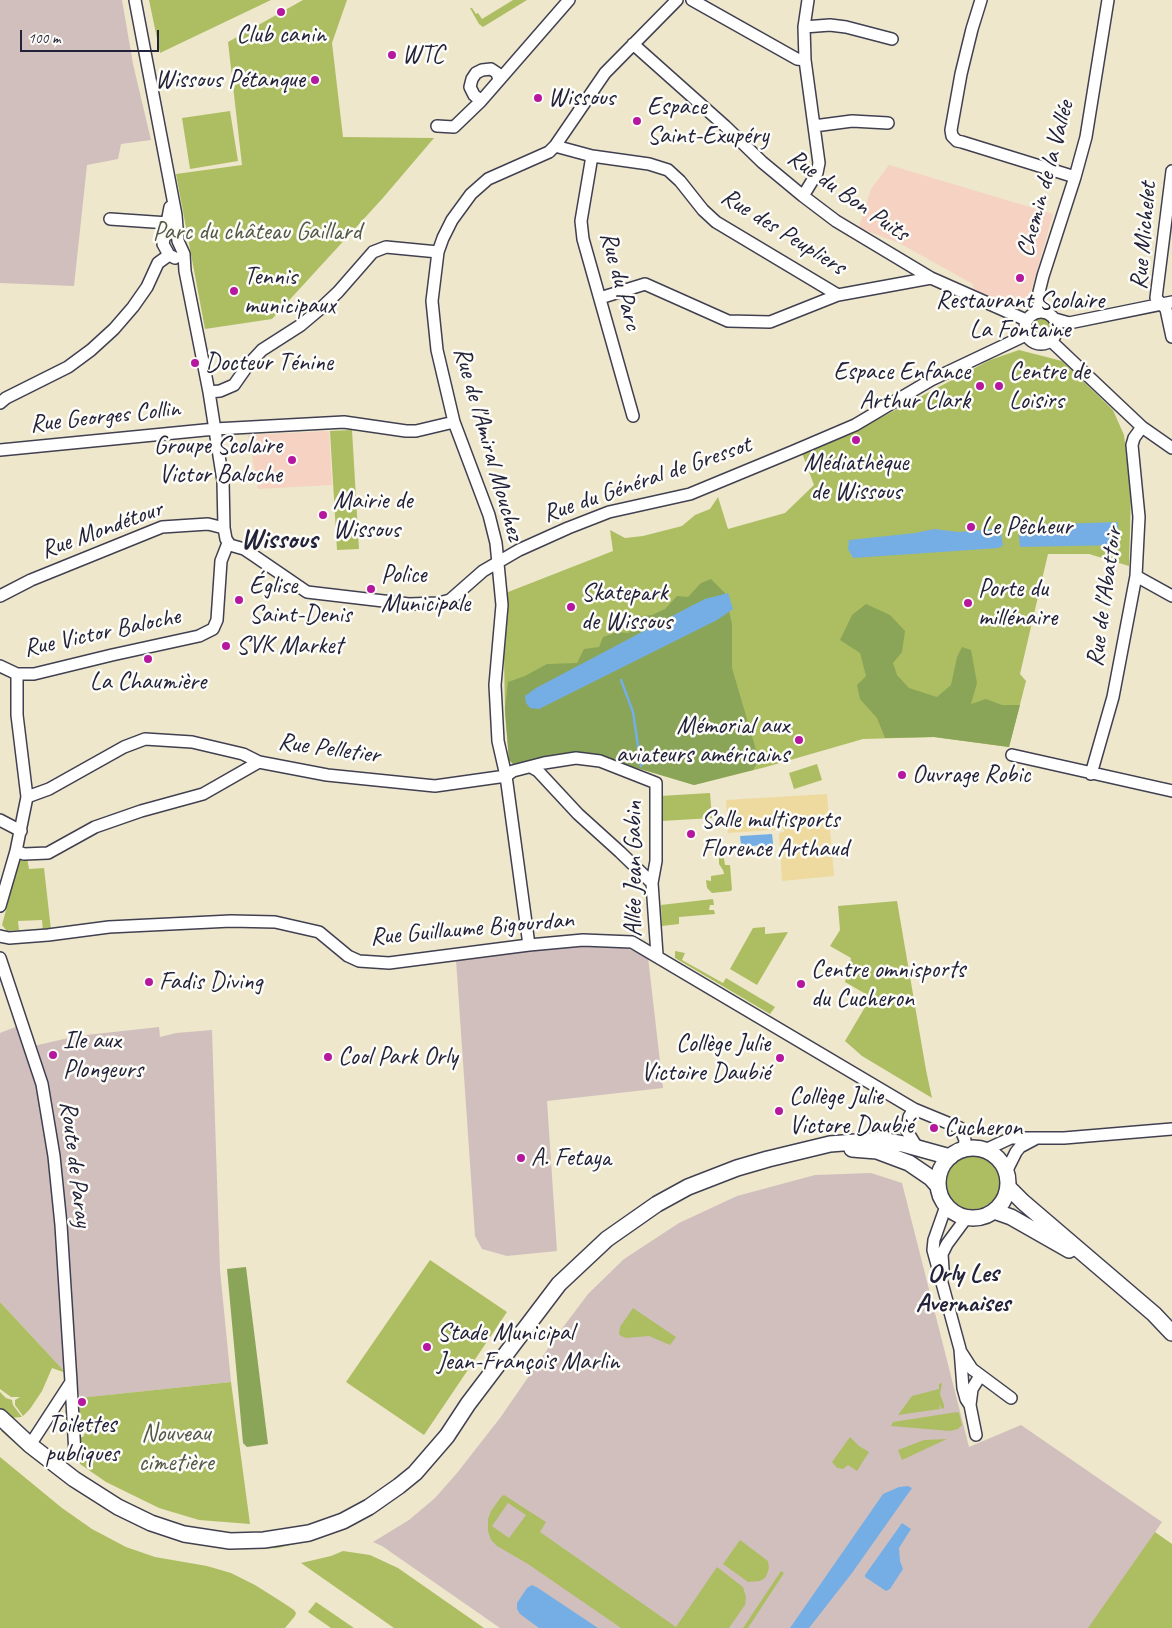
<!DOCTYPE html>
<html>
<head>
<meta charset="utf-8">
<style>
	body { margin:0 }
	#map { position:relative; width:1172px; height:1628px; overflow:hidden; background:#eee7cc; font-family:Caveat,sans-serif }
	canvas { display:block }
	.scale { position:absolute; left:20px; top:30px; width:139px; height:22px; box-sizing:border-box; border:2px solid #22223b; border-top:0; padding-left:6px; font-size:15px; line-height:18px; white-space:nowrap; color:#22223b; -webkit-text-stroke:4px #fdfcf7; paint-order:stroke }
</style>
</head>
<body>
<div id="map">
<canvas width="1172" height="1628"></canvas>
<div class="scale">100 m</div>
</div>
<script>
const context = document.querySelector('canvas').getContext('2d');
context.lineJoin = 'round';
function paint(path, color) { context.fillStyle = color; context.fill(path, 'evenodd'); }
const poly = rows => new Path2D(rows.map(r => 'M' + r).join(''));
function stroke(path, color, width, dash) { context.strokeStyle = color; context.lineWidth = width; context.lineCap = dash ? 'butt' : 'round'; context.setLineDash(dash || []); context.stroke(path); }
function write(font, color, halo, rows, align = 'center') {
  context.font = font + ' Caveat,sans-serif'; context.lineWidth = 5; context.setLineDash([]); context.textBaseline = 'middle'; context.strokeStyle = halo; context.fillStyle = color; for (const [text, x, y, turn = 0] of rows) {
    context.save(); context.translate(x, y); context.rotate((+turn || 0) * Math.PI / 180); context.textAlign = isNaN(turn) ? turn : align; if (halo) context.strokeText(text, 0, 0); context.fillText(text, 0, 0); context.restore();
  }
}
paint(poly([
	[889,165,1053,214,1027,306,1018,309,974,289,973,284,899,243,859,228,871,189],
	[329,431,332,485,258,489,248,435]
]), '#f5d2c2');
paint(poly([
	[0,0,122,0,133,64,151,140,121,144,118,159,87,165,74,286,0,283],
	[580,945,624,947,648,957,663,1088,547,1101,557,1251,507,1256,482,1249,475,1236,456,960],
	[18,1026,25,1048,77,1036,159,1027,160,1037,176,1033,212,1030,220,1270,231,1382,81,1398,66,1373,0,1302,0,1033],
	[871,1173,902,1183,969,1447,1021,1425,1162,1522,1090,1628,500,1628,382,1546,373,1542,409,1520,435,1498,457,1473,500,1418,558,1334,588,1294,624,1259,679,1223,737,1196,815,1175]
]), '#d1bfbd');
paint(poly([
	[149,0,271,0,160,53],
	[303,0,347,0,332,43,343,137,434,138,382,199,272,319,205,329,176,174,242,165,228,42],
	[513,0,527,0,483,27,479,24,470,8,472,8,476,14,478,13,482,19],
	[230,111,238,161,190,169,182,118],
	'1030 327a11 11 0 1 1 22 0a11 11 0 1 1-22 0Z',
	[1019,350,1062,361,1113,410,1124,435,1131,494,1129,566,1089,554,1048,554,1020,674,1026,681,1009,747,934,737,863,739,766,767,694,785,587,753,548,757,513,764,509,760,505,715,503,594,613,551,610,530,625,538,643,536,682,526,695,515,710,509,718,497,728,529,785,513,814,485,802,453,867,425,990,360],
	[352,430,359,549,337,550,330,431],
	[817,764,822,780,794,789,789,773],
	[710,793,712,818,662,821,660,796],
	[719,853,723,853,725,865,730,865,732,889,731,891,712,893,707,888,706,880,711,881,711,876,724,874,723,870,719,864],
	[20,858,27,858,29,869,44,868,51,930,43,931,42,920,18,921,19,930,7,931,2,925],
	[713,899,714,905,710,905,709,910,714,910,715,914,679,917,679,924,662,926,661,905],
	[897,901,926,1070,932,1098,862,1056,845,1041,871,997,845,982,851,958,830,946,840,930,838,906],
	[765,927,765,934,788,932,757,985,730,969,753,928],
	[675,951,685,953,682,960,723,983,726,978,775,1007,770,1014,675,958],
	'944 1182a28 28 0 1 1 56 0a28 28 0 1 1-56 0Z',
	[430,1260,507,1312,424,1435,346,1382],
	[0,1302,66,1373,52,1368,42,1391,30,1409,23,1416,15,1405,15,1400,20,1397,11,1397,0,1389],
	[633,1308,676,1337,670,1345,649,1336,626,1338,621,1336,619,1334,620,1327],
	[231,1382,250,1524,199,1520,159,1508,106,1482,80,1464,78,1437,83,1437,85,1433,83,1425,80,1425,79,1398],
	[942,1383,940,1394,944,1405,944,1408,942,1409,939,1404,940,1409,898,1415,912,1396,939,1389,939,1384],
	[0,1392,6,1398,12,1400,13,1405,22,1417,9,1418,0,1408],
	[957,1412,959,1413,962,1425,958,1429,950,1431,891,1426,893,1422],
	[4,1429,69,1482,214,1544,352,1522,354,1525,320,1538,278,1548,253,1549,223,1548,192,1544,165,1536,134,1524,107,1510,75,1490,31,1457,1,1431],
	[850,1437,859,1446,869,1452,857,1471,848,1465,843,1469,837,1468,832,1462],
	[947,1439,902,1460,898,1450,924,1440],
	[0,1457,62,1508,92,1529,126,1547,155,1557,207,1566,231,1573,255,1585,282,1602,294,1610,296,1613,295,1616,285,1628,0,1628],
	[504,1495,546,1522,540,1532,676,1627,717,1567,743,1587,746,1597,745,1605,729,1628,621,1628,528,1564,497,1546,491,1540,488,1531,488,1519,491,1511,501,1497],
	[508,1503,526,1515,509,1538,492,1526],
	[1155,1532,1172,1544,1172,1628,1088,1628],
	[740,1540,768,1561,769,1568,767,1574,765,1578,760,1581,748,1582,723,1564],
	[343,1551,370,1555,398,1568,484,1628,394,1628,301,1563,331,1556],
	[781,1571,784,1573,748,1628,743,1628],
	[316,1602,354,1628,331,1628,308,1612]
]), '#adbe62');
paint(poly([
	[711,579,725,593,732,624,732,668,759,760,753,770,694,785,587,753,548,757,513,764,509,760,505,708,508,682,525,676,547,664,577,663,584,649,599,647,603,637,617,632,629,633,636,617,652,615,665,609,677,596,688,597,701,583],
	[866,604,890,615,905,631,902,652,893,663,897,675,909,688,937,697,951,685,957,657,962,647,971,650,977,683,971,704,986,699,1002,705,1020,705,1009,747,934,737,885,738,877,718,860,699,857,685,866,676,860,653,840,640,852,615],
	[246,1267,268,1444,247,1447,243,1443,227,1269]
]), '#8aa558');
paint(poly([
	[827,794,834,876,782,881,779,833,784,832,784,829,728,833,726,800]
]), '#eeda9e');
paint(poly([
	[1118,522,1119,545,1020,547,1018,528,1028,525],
	[934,529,959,532,992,529,996,533,1001,533,1003,545,999,548,853,558,848,549,849,540,915,533],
	[728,593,733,609,717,620,539,709,530,708,526,703,525,696,536,688,693,605,705,599],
	[772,834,774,851,762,852,762,845,753,846,753,853,742,854,740,836],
	[908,1486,912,1488,852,1573,809,1628,790,1628,883,1494,899,1487],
	[902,1523,911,1529,899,1548,900,1561,903,1569,890,1589,886,1591,865,1577,865,1575],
	[532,1585,538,1588,598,1628,539,1628,520,1614,517,1609,517,1603,527,1588]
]), '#75aee5');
stroke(poly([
	[621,680,633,712,641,766]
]), '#75aee5', 2.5);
const minor = poly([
	[135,0,176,215,178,241,184,254,185,271,209,392,223,481,224,528,226,539,230,545,244,549,253,555,307,592,409,604,439,603,450,600,483,571,519,550,568,528,609,512,690,494,794,451,855,425,931,380,1026,335],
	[692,0,797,59,805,60],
	[981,0,972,29,961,74,951,130,952,136,957,141,962,142,1075,177],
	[804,27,830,25,846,27,892,39],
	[633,44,725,126,762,162,803,196,836,221,931,278,1026,320],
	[481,101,474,95,470,87,472,79,476,73,482,70,491,69,497,73,499,80],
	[437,126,454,127,481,101,569,0],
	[814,126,852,121,888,123],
	[555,146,592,156,649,164,668,170,680,181,703,210,716,222,838,295,931,278],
	[592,156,581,221,583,239,633,416],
	[1172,171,1156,298,1166,309,1172,337],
	[803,196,817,173,819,163,805,60,804,27,808,0],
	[170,207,163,244,169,255,175,258],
	[110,219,168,223,174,228],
	[600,298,645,284,728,321,770,322,838,295],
	[1039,311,1039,292,1043,276,1075,177,1086,137,1108,0],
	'1025 328a16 16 0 1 1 32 0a16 16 0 1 1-32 0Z',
	[1055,319,1069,323,1172,302],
	[1051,341,1142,427,1172,448],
	[209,392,220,391,234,385,248,365,262,350,301,325,320,309,338,292,373,252,386,247,438,252],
	[0,403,6,398,68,367,91,350,114,329,133,307,147,287,158,263,169,255],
	[0,450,215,429,344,422,406,431,416,431,454,422],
	[1136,576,1172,596],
	[0,596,31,580,162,527,208,524,224,528],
	[0,666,17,674,34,674,112,655,199,636,213,629,217,620,221,561,228,543],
	[1012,755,1172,791],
	[531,767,538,771,578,814,620,852,652,883],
	[1091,774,1113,697,1136,576,1139,517,1132,445,1134,438,1142,427],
	[27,797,49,789,124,747,145,739,192,742,243,754,259,762],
	[0,820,21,831],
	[16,851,24,854,48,853,95,827,141,811,203,794,259,762,327,775,435,786,506,776,513,771,544,763,576,758,600,761,656,783,656,861,652,883,657,955],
	[0,906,16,851,27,797,17,715,17,674],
	[0,936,9,938,48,935,109,927,231,921,275,922,319,932,348,956,359,961,389,963,529,945,583,940,632,942,914,1109,960,1128,965,1140,964,1149],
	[529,945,506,776,498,741,495,685,502,605,496,543,489,515,454,422,437,350,432,301,438,252,443,238,452,220,471,194,488,179,549,152,555,146,605,73,677,0],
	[0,958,42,1084,54,1156,61,1225,71,1382,30,1445],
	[914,1109,909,1117,907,1131,918,1149],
	[985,1150,1011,1138,1064,1138,1172,1129],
	[1006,1172,1016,1152,1020,1147,1035,1139],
	[946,1206,934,1240,933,1250,960,1349,963,1388,966,1399,970,1405,976,1435],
	[943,1269,942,1254,947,1244,967,1217],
	[961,1352,972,1369,1011,1398],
	[71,1383,75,1454],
	[970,1405,972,1389,980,1376]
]);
const major = poly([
	'938 1183a35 35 0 1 1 70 0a35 35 0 1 1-70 0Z',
	[852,1149,877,1151,909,1163,931,1178,938,1186],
	[1008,1187,1023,1202,1154,1314,1172,1333],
	[994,1211,1011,1217,1069,1250],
	[0,1417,30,1445,74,1479,118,1507,151,1523,184,1534,230,1541,264,1540,309,1533,343,1521,369,1507,399,1486,415,1473,447,1436,468,1404,559,1284,607,1239,657,1204,688,1187,737,1168,768,1159,830,1144,881,1140,903,1144,950,1157]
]);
stroke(minor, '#414051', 14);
stroke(major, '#414051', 18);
stroke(minor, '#fff', 11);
stroke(major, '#fff', 15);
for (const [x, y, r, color] of [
	[281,12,5,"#b5179e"],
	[392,55,5,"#b5179e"],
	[315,80,5,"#b5179e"],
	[538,98,5,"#b5179e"],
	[637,121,5,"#b5179e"],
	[1020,278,5,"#b5179e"],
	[234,291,5,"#b5179e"],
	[195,363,5,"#b5179e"],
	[980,386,5,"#b5179e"],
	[999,386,5,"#b5179e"],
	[856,440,5,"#b5179e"],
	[292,460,5,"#b5179e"],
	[323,515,5,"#b5179e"],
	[971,527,5,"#b5179e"],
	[371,589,5,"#b5179e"],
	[239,600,5,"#b5179e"],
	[968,603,5,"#b5179e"],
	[571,607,5,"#b5179e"],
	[226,646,5,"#b5179e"],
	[148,659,5,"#b5179e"],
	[799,740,5,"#b5179e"],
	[902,775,5,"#b5179e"],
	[691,834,5,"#b5179e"],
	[149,982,5,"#b5179e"],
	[801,984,5,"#b5179e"],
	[53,1055,5,"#b5179e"],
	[328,1057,5,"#b5179e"],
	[780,1058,5,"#b5179e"],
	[779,1111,5,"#b5179e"],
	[934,1128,5,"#b5179e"],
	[521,1158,5,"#b5179e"],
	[427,1347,5,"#b5179e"],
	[82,1402,5,"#b5179e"]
]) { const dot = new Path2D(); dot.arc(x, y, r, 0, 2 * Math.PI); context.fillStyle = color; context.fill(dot); stroke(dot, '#fdfcf7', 2); }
write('25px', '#22223b', '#fdfcf7', [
	["Club canin",281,35,"center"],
	["WTC",402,55],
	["Wissous Pétanque",305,80,"right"],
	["Wissous",548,98],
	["Espace",647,107],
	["Saint-Exupéry",647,136],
	["Tennis",244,277],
	["municipaux",244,306],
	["Restaurant Scolaire",1020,301,"center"],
	["La Fontaine",1020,330,"center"],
	["Docteur Ténine",205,363],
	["Espace Enfance",970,372,"right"],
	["Arthur Clark",970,401,"right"],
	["Centre de",1009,372],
	["Loisirs",1009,401],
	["Groupe Scolaire",282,446,"right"],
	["Victor Baloche",282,475,"right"],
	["Médiathèque",856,463,"center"],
	["de Wissous",856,492,"center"],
	["Mairie de",333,501],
	["Wissous",333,530],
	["Le Pêcheur",981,527],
	["Police",381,575],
	["Municipale",381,604],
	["Église",249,586],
	["Saint-Denis",249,615],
	["Porte du",978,589],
	["millénaire",978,618],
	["Skatepark",581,593],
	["de Wissous",581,622],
	["SVK Market",236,646],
	["La Chaumière",148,682,"center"],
	["Mémorial aux",789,726,"right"],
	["aviateurs américains",789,755,"right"],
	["Ouvrage Robic",912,775],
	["Salle multisports",701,820],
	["Florence Arthaud",701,849],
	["Centre omnisports",811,970],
	["du Cucheron",811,999],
	["Fadis Diving",159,982],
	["Ile aux",63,1041],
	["Plongeurs",63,1070],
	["Collège Julie",770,1044,"right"],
	["Victoire Daubié",770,1073,"right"],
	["Cool Park Orly",338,1057],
	["Collège Julie",789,1097],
	["Victore Daubié",789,1126],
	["Cucheron",944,1128],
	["A. Fetaya",531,1158],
	["Stade Municipal",437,1333],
	["Jean-François Marlin",437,1362],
	["Toilettes",82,1425,"center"],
	["publiques",82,1454,"center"]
], 'left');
write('25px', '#22223b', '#fdfcf7', [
	["Chemin de la Vallée",1046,179,-75],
	["Rue du Bon Puits",848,196,35],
	["Rue des Peupliers",783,232,32],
	["Rue Michelet",1144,236,-85],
	["Rue du Parc",620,281,75],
	["Rue Georges Collin",105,417,-6],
	["Rue de l'Amiral Mouchez",488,444,74],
	["Rue du Général de Gressot",647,480,-19],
	["Rue Mondétour",102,530,-20],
	["Rue de l'Abattoir",1105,597,-82],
	["Rue Victor Baloche",102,633,-12],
	["Rue Pelletier",329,749,8],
	["Allée Jean Gabin",634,869,-90],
	["Rue Guillaume Bigourdan",472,929,-5],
	["Route de Paray",75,1164,83]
]);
write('25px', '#535949', '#fdfcf7', [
	["Parc du château Gaillard",257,232],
	["Nouveau",176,1434],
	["cimetière",176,1463]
]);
write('bold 26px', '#22223b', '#fdfcf7', [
	["Orly Les",963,1274],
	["Avernaises",963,1304]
]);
write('bold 28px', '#22223b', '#fdfcf7', [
	["Wissous",279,541]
]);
</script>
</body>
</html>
